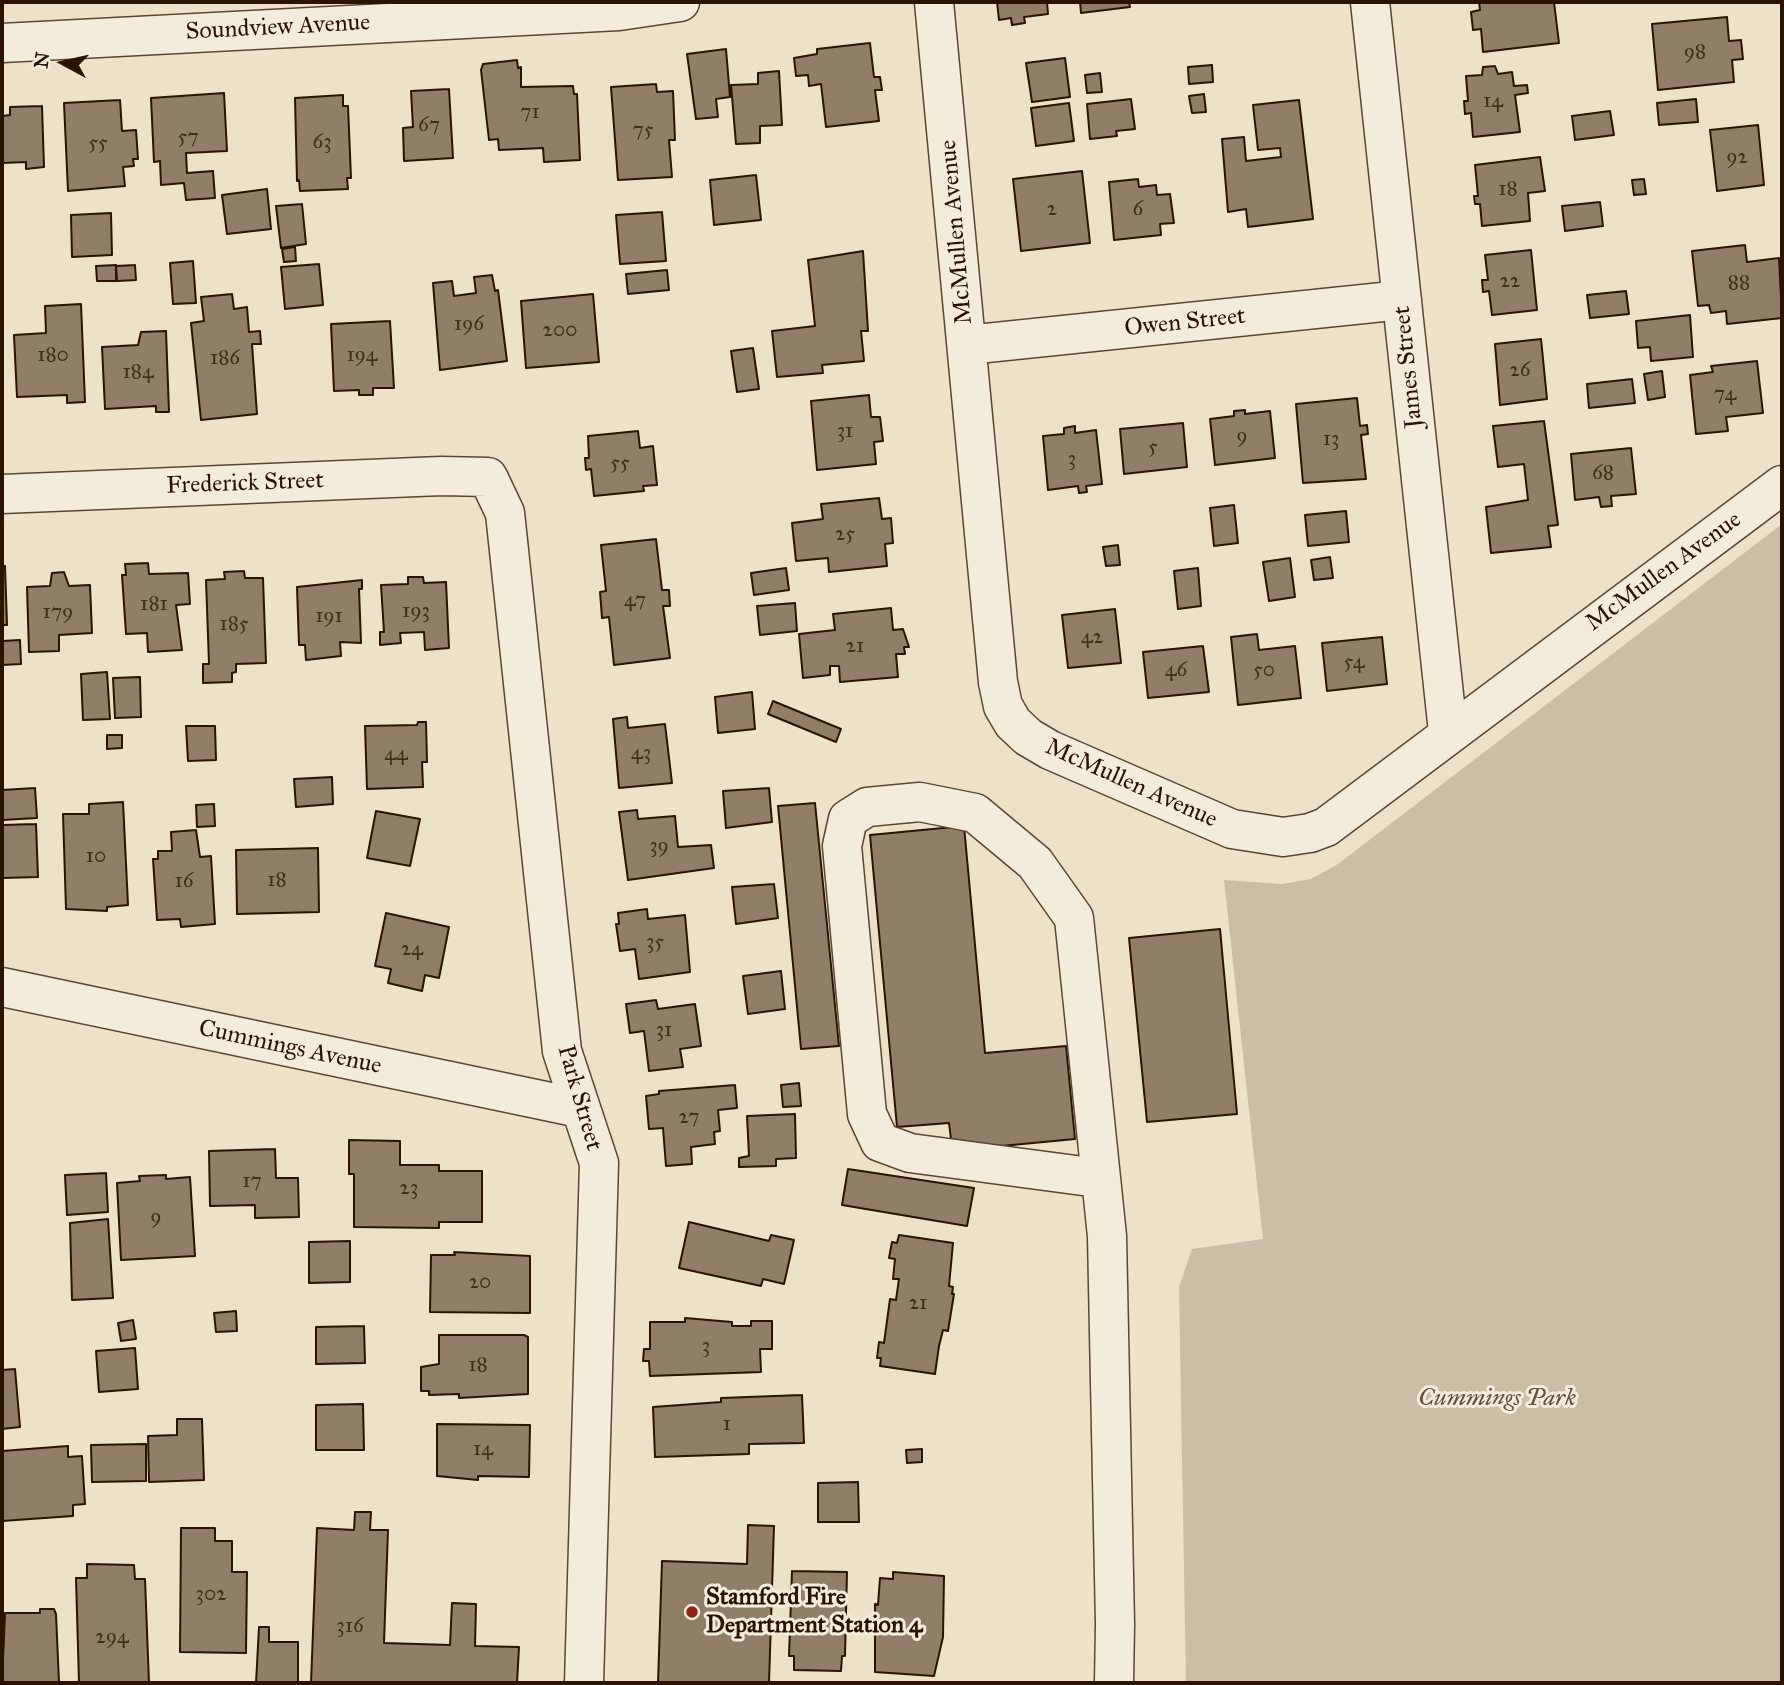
<!DOCTYPE html>
<html>
<head>
<meta charset="utf-8">
<style>
	body { margin:0 }
	#map { position:relative; width:1784px; height:1685px; overflow:hidden; background:#ede1c8; font-family:"IM FELL Great Primer",serif }
	canvas { display:block }
	.frame { position:absolute; inset:0; border:4px solid #2b1301; pointer-events:none }
	.north { position:absolute; left:28px; top:28px; width:70px; height:70px; -webkit-text-stroke:5px #f3ecdb; paint-order:stroke; rotate:278deg; font-size:19px; font-weight:700; line-height:28px; text-align:center; color:#2b1301 }
	.north::after { content:''; display:block; margin:auto; width:24px; height:32px; background:#2b1301; clip-path:polygon(50% 0,100% 100%,50% 72%,0 100%) }
</style>
</head>
<body>
<div id="map">
<canvas width="1784" height="1685"></canvas>
<div class="frame"></div>
<div class="north">N</div>
</div>
<script>
const context = document.querySelector('canvas').getContext('2d');
context.lineJoin = 'round';
function paint(path, color) { context.fillStyle = color; context.fill(path, 'evenodd'); }
const poly = rows => new Path2D(rows.map(r => 'M' + r).join(''));
function stroke(path, color, width, dash) { context.strokeStyle = color; context.lineWidth = width; context.lineCap = dash ? 'butt' : 'round'; context.setLineDash(dash || []); context.stroke(path); }
function write(font, color, halo, rows, align = 'center') {
  context.font = font + ' "IM FELL Great Primer",serif'; context.lineWidth = 6; context.setLineDash([]); context.textBaseline = 'middle'; context.strokeStyle = halo; context.fillStyle = color; for (const [text, x, y, turn = 0] of rows) {
    context.save(); context.translate(x, y); context.rotate((+turn || 0) * Math.PI / 180); context.textAlign = isNaN(turn) ? turn : align; if (halo) context.strokeText(text, 0, 0); context.fillText(text, 0, 0); context.restore();
  }
}
paint(poly([
	[1782,524,1782,1683,1186,1683,1179,1287,1192,1249,1263,1239,1224,880,1282,884,1311,879,1338,864]
]), '#ccbea6');
const building = poly([
	[997,2,1051,2,1047,2,1048,14,1024,17,1025,23,1012,25,1011,18,999,20,997,2],
	[1076,2,1129,2,1130,7,1081,13,1080,2,1076,2],
	[1479,2,1554,2,1559,43,1483,52,1481,29,1473,30,1471,12,1480,10,1479,2],
	[1727,17,1729,41,1741,40,1743,59,1732,60,1734,82,1658,90,1652,24,1727,17],
	[870,43,874,77,880,77,882,90,875,90,879,121,826,127,821,84,809,86,808,75,796,76,794,58,817,54,817,49,870,43],
	[726,49,730,97,716,99,718,117,696,119,687,54,726,49],
	[1065,58,1070,97,1032,102,1026,63,1065,58],
	[517,60,518,68,521,67,521,87,573,86,574,94,577,94,580,160,544,162,543,148,499,150,498,139,489,140,481,70,483,64,517,60],
	[1212,65,1213,82,1189,84,1188,67,1212,65],
	[1495,66,1498,74,1512,72,1514,86,1527,85,1528,93,1515,95,1520,132,1473,137,1471,113,1465,114,1464,101,1468,101,1466,76,1482,75,1483,67,1495,66],
	[779,71,782,125,760,126,760,143,736,144,731,85,758,84,758,73,779,71],
	[1100,73,1102,92,1087,93,1085,75,1100,73],
	[656,84,657,92,673,91,675,140,669,140,672,177,618,180,611,87,656,84],
	[449,89,453,158,404,161,403,128,413,127,411,91,449,89],
	[224,93,227,151,186,153,187,173,213,171,215,198,186,200,184,183,161,185,160,161,154,162,151,98,224,93],
	[1204,94,1206,112,1192,113,1189,96,1204,94],
	[343,95,343,106,348,106,351,178,347,178,348,189,300,191,299,180,297,181,295,98,343,95],
	[1131,99,1135,129,1116,131,1117,136,1090,139,1087,104,1131,99],
	[1696,99,1698,122,1659,125,1657,103,1696,99],
	[120,100,122,131,136,130,138,159,133,159,134,166,123,167,125,186,68,191,64,103,120,100],
	[1299,100,1313,219,1248,227,1246,209,1228,212,1222,139,1244,137,1246,161,1281,157,1280,148,1258,150,1253,105,1299,100],
	[1069,103,1074,141,1036,146,1031,108,1069,103],
	[42,106,44,167,26,169,26,162,2,163,2,116,10,115,10,107,42,106],
	[1610,111,1614,135,1575,140,1572,116,1610,111],
	[1758,125,1764,185,1717,191,1710,130,1758,125],
	[1540,157,1545,191,1528,193,1530,221,1482,226,1480,204,1475,204,1474,196,1478,196,1475,165,1540,157],
	[1082,171,1090,243,1021,251,1013,179,1082,171],
	[756,175,761,220,714,225,710,180,756,175],
	[1138,179,1139,187,1156,185,1157,195,1170,194,1174,223,1160,224,1161,235,1114,240,1109,182,1138,179],
	[1644,179,1646,194,1634,195,1632,180,1644,179],
	[267,189,271,229,227,234,222,195,267,189],
	[1600,202,1603,226,1565,231,1562,206,1600,202],
	[302,204,306,244,281,248,276,206,302,204],
	[662,212,666,261,620,264,616,215,662,212],
	[111,213,112,255,72,257,71,215,111,213],
	[1745,245,1747,262,1779,258,1782,318,1727,324,1726,311,1711,313,1709,305,1698,306,1692,251,1745,245],
	[295,247,296,261,284,262,282,249,295,247],
	[1531,250,1537,310,1492,315,1489,291,1483,292,1482,280,1488,280,1485,255,1531,250],
	[863,251,868,331,861,331,864,361,822,365,823,373,777,377,772,331,815,326,808,260,863,251],
	[193,261,196,303,173,304,170,263,193,261],
	[319,264,323,305,285,309,281,267,319,264],
	[116,265,116,281,97,281,96,266,116,265],
	[135,265,136,280,117,281,116,266,135,265],
	[667,270,669,290,628,294,626,274,667,270],
	[492,275,495,291,498,290,507,361,440,370,433,283,452,281,454,296,476,293,474,277,492,275],
	[1626,291,1629,314,1590,318,1587,295,1626,291],
	[232,294,234,309,247,307,249,332,260,331,261,344,252,344,257,414,201,420,191,323,204,321,201,297,232,294],
	[593,294,599,362,526,368,521,301,593,294],
	[81,304,85,402,67,403,67,395,17,397,14,335,46,333,45,306,81,304],
	[1690,315,1693,357,1651,361,1650,347,1638,348,1636,321,1690,315],
	[390,321,394,388,373,388,373,395,359,395,359,390,334,391,331,324,390,321],
	[166,331,169,412,156,412,156,406,105,409,102,347,138,345,141,332,166,331],
	[1541,339,1547,399,1500,405,1495,344,1541,339],
	[753,348,759,389,737,392,731,351,753,348],
	[1757,361,1763,413,1726,417,1728,431,1696,434,1690,375,1713,372,1711,366,1757,361],
	[1662,371,1665,397,1648,400,1644,374,1662,371],
	[1632,379,1635,403,1589,408,1587,384,1632,379],
	[869,395,871,417,880,417,883,441,874,442,876,464,817,470,811,401,869,395],
	[1357,398,1360,426,1367,425,1368,434,1361,435,1366,479,1303,483,1296,404,1357,398],
	[1245,410,1245,414,1270,411,1275,458,1215,465,1210,419,1234,416,1234,411,1245,410],
	[1544,421,1558,525,1548,526,1551,547,1491,553,1486,507,1528,500,1524,464,1498,467,1493,426,1544,421],
	[1183,423,1187,467,1124,474,1120,429,1183,423],
	[1075,426,1075,433,1096,430,1102,484,1086,486,1087,492,1079,493,1078,486,1048,490,1043,436,1064,434,1064,428,1075,426],
	[638,431,640,448,653,446,657,485,643,486,644,491,594,496,591,469,586,470,585,458,589,458,588,436,638,431],
	[1631,448,1636,494,1611,496,1612,506,1601,507,1599,497,1575,500,1571,454,1631,448],
	[879,498,882,519,891,518,893,543,885,544,887,566,829,572,828,558,796,561,792,523,823,519,821,504,879,498],
	[1234,505,1238,543,1214,546,1210,508,1234,505],
	[1346,511,1349,542,1308,546,1305,515,1346,511],
	[656,539,662,590,669,590,670,606,663,606,670,658,614,665,609,617,602,618,600,592,606,591,601,545,656,539],
	[1118,545,1120,565,1106,566,1103,547,1118,545],
	[1330,557,1333,578,1314,580,1311,560,1330,557],
	[1290,558,1295,597,1269,601,1263,562,1290,558],
	[148,563,149,574,188,573,190,604,176,605,182,650,148,652,147,633,126,634,122,575,126,575,125,564,148,563],
	[2,566,5,566,7,625,2,625,2,566],
	[786,568,789,590,754,595,751,573,786,568],
	[1198,568,1201,606,1178,609,1174,571,1198,568],
	[244,571,245,578,263,578,266,663,236,664,236,672,232,673,232,682,203,683,203,664,209,664,206,580,225,579,224,572,244,571],
	[64,572,69,586,90,585,92,633,59,635,59,651,29,652,27,587,50,586,52,573,64,572],
	[408,577,423,577,424,583,446,582,449,648,425,650,424,632,400,633,401,643,380,645,380,632,384,632,381,585,408,584,408,577],
	[362,580,362,589,359,589,361,643,340,642,341,656,306,660,305,645,299,645,297,587,362,580],
	[795,603,797,631,760,635,757,606,795,603],
	[891,608,893,630,903,629,909,647,904,647,905,654,896,654,898,677,840,682,839,666,830,666,830,675,803,678,799,634,835,630,833,614,891,608],
	[1115,609,1121,663,1068,668,1062,615,1115,609],
	[1257,634,1259,650,1295,646,1301,698,1238,705,1231,637,1257,634],
	[1382,637,1387,684,1327,691,1322,643,1382,637],
	[20,640,21,664,2,665,2,641,20,640],
	[1203,646,1209,692,1148,698,1143,652,1203,646],
	[107,672,110,719,83,720,81,674,107,672],
	[140,677,141,717,115,718,113,678,140,677],
	[752,692,755,729,718,733,715,697,752,692],
	[773,701,841,729,836,742,768,714,773,701],
	[627,717,628,728,665,724,672,783,619,788,613,719,627,717],
	[418,722,426,722,427,762,422,762,423,787,367,789,365,726,417,725,418,722],
	[186,726,215,726,216,760,188,761,186,726],
	[107,735,122,735,122,748,107,749,107,735],
	[332,777,333,804,296,807,294,779,332,777],
	[35,788,37,818,2,820,2,790,35,788],
	[769,788,772,822,726,828,723,791,769,788],
	[123,802,128,905,107,907,107,911,66,909,63,814,89,814,89,804,123,802],
	[815,803,839,1046,801,1049,778,806,815,803],
	[214,804,215,826,197,827,196,805,214,804],
	[637,810,638,819,675,816,678,847,711,845,714,868,628,880,619,812,637,810],
	[376,811,420,819,410,866,367,858,376,811],
	[36,824,38,877,2,878,2,825,36,824],
	[964,826,985,1053,1066,1046,1075,1139,991,1147,951,1139,949,1123,897,1127,870,835,964,826],
	[196,830,200,857,211,856,215,924,181,927,180,919,157,920,153,859,158,859,158,851,172,851,171,832,196,830],
	[318,848,319,912,237,914,236,850,318,848],
	[774,884,778,918,736,924,732,887,774,884],
	[647,909,648,919,685,915,690,972,639,979,635,949,620,951,616,924,619,924,618,913,647,909],
	[386,913,449,927,439,978,425,975,422,991,388,983,391,969,375,966,386,913],
	[1220,929,1237,1114,1147,1122,1129,938,1220,929],
	[781,971,785,1009,748,1014,743,976,781,971],
	[656,1000,658,1009,695,1004,701,1046,680,1049,683,1067,649,1071,644,1031,630,1033,626,1004,656,1000],
	[799,1083,801,1106,783,1107,781,1085,799,1083],
	[735,1085,737,1108,718,1110,720,1131,714,1132,715,1144,691,1147,692,1164,666,1166,663,1128,649,1129,646,1096,659,1094,659,1091,735,1085],
	[795,1114,796,1158,776,1159,776,1166,739,1167,739,1158,749,1156,747,1116,795,1114],
	[349,1140,400,1141,400,1165,439,1165,439,1171,482,1171,482,1222,439,1222,439,1228,354,1227,354,1174,349,1174,349,1140],
	[275,1149,276,1178,298,1178,299,1217,255,1218,255,1205,210,1206,209,1151,275,1149],
	[848,1169,974,1188,967,1226,842,1205,848,1169],
	[106,1173,108,1212,67,1215,65,1175,106,1173],
	[166,1175,166,1179,190,1177,195,1256,121,1260,117,1183,140,1181,139,1176,166,1175],
	[108,1219,113,1298,72,1300,70,1223,108,1219],
	[689,1222,769,1241,771,1235,794,1240,784,1284,763,1279,761,1286,679,1268,689,1222],
	[899,1235,953,1243,949,1286,953,1287,952,1294,954,1294,948,1331,943,1330,939,1346,935,1374,880,1366,881,1358,877,1358,879,1342,884,1343,890,1299,896,1300,899,1279,893,1279,895,1259,889,1258,892,1242,897,1243,899,1235],
	[350,1241,350,1282,309,1283,309,1242,350,1241],
	[454,1252,530,1256,530,1313,430,1312,431,1255,455,1255,454,1252],
	[236,1311,237,1331,216,1332,214,1313,236,1311],
	[685,1318,732,1322,732,1326,751,1326,751,1321,772,1321,772,1349,760,1349,761,1372,650,1376,649,1361,643,1361,644,1349,650,1349,650,1322,685,1322,685,1318],
	[133,1320,136,1339,121,1341,118,1323,133,1320],
	[364,1326,365,1363,316,1364,316,1327,364,1326],
	[439,1335,524,1335,528,1337,528,1394,459,1398,459,1394,429,1395,429,1391,421,1391,421,1367,439,1364,439,1335],
	[135,1348,138,1389,99,1392,96,1351,135,1348],
	[15,1369,20,1427,2,1429,2,1370,15,1369],
	[802,1395,804,1443,749,1444,749,1454,655,1457,653,1407,721,1402,721,1398,802,1395],
	[363,1404,364,1450,316,1450,316,1405,363,1404],
	[177,1419,202,1419,204,1480,149,1482,148,1436,177,1435,177,1419],
	[437,1424,530,1425,529,1477,478,1476,478,1480,437,1476,437,1424],
	[146,1444,146,1481,92,1482,91,1445,146,1444],
	[68,1446,68,1457,82,1456,85,1504,73,1505,73,1516,2,1521,2,1451,68,1446],
	[922,1449,922,1462,907,1463,906,1450,922,1449],
	[858,1482,859,1522,818,1522,818,1483,858,1482],
	[355,1512,371,1512,370,1530,388,1530,384,1643,450,1645,452,1603,476,1604,475,1646,519,1647,517,1683,311,1683,317,1528,354,1530,355,1512],
	[748,1525,774,1526,769,1683,658,1683,662,1561,747,1564,748,1525],
	[181,1528,215,1528,215,1541,232,1541,232,1572,247,1572,246,1653,180,1652,181,1528],
	[87,1564,134,1565,135,1579,145,1579,149,1683,79,1683,76,1578,87,1578,87,1564],
	[792,1571,847,1572,845,1656,842,1656,841,1671,794,1670,794,1656,789,1656,792,1571],
	[893,1572,944,1576,943,1637,934,1676,875,1672,875,1604,878,1605,880,1578,893,1579,893,1572],
	[40,1609,54,1609,56,1614,59,1683,2,1683,5,1613,40,1613,40,1609],
	[259,1627,269,1627,269,1642,298,1642,298,1683,256,1683,259,1627]
]);
paint(building, '#907e68');
stroke(building, '#2b1301', 2);
const minor = poly([
	[934,2,998,682,1003,706,1013,723,1028,737,1050,750,1232,829,1283,837,1310,833,1326,827,1782,485],
	[1370,2,1448,732],
	[2,43,619,11,680,2],
	[967,345,1402,300],
	[2,494,441,476,488,477,505,513,562,1051,599,1163,584,1683],
	[2,987,579,1108],
	[1098,1178,910,1153,880,1142,867,1114,842,846,848,819,867,807,920,802,975,813,1035,863,1074,918,1107,1236,1115,1624,1114,1683]
]);
stroke(minor, '#5c4633', 41);
stroke(minor, '#f3ecdb', 38);
for (const [x, y, r, color] of [
	[692,1612,7,"#8f2418"]
]) { const dot = new Path2D(); dot.arc(x, y, r, 0, 2 * Math.PI); context.fillStyle = color; context.fill(dot); stroke(dot, '#f3ecdb', 2.5); }
write('21px', '#442e1b', null, [
	["98",1695,53],
	["14",1493,102],
	["71",530,113],
	["67",429,126],
	["75",643,131],
	["57",188,138],
	["63",322,143],
	["55",98,144],
	["92",1737,158],
	["18",1508,190],
	["2",1052,210],
	["6",1138,210],
	["22",1510,282],
	["88",1739,284],
	["196",469,325],
	["200",560,331],
	["180",53,356],
	["194",362,356],
	["186",225,359],
	["26",1520,371],
	["184",138,373],
	["74",1725,395],
	["31",845,432],
	["9",1242,437],
	["13",1331,440],
	["5",1153,448],
	["3",1072,460],
	["55",620,464],
	["68",1603,474],
	["25",845,535],
	["47",635,601],
	["181",154,605],
	["193",416,612],
	["179",58,613],
	["191",329,617],
	["185",234,625],
	["42",1092,638],
	["21",855,647],
	["54",1354,663],
	["46",1176,671],
	["50",1264,671],
	["43",641,754],
	["44",396,755],
	["39",659,847],
	["10",96,857],
	["18",277,881],
	["16",184,882],
	["35",655,943],
	["24",412,950],
	["31",664,1031],
	["27",689,1118],
	["17",252,1182],
	["23",409,1189],
	["9",156,1218],
	["20",480,1283],
	["21",918,1304],
	["3",706,1347],
	["18",478,1366],
	["1",727,1425],
	["14",483,1450],
	["302",211,1595],
	["316",350,1627],
	["294",112,1638]
]);
write('24px', '#2b1301', '#f3ecdb', [
	["Soundview Avenue",278,28,-3],
	["McMullen Avenue",957,232,-95],
	["Owen Street",1185,323,-6],
	["James Street",1409,367,-96],
	["Frederick Street",245,484,-2],
	["McMullen Avenue",1664,572,-36],
	["McMullen Avenue",1131,784,24],
	["Cummings Avenue",290,1048,12],
	["Park Street",579,1098,74]
]);
write('italic 24px', '#634f3b', '#f3ecdb', [
	["Cummings Park",1497,1399]
]);
write('bold 24px', '#2b1301', '#f3ecdb', [
	["Stamford Fire",706,1598],
	["Department Station 4",706,1626]
], 'left');
</script>
</body>
</html>
